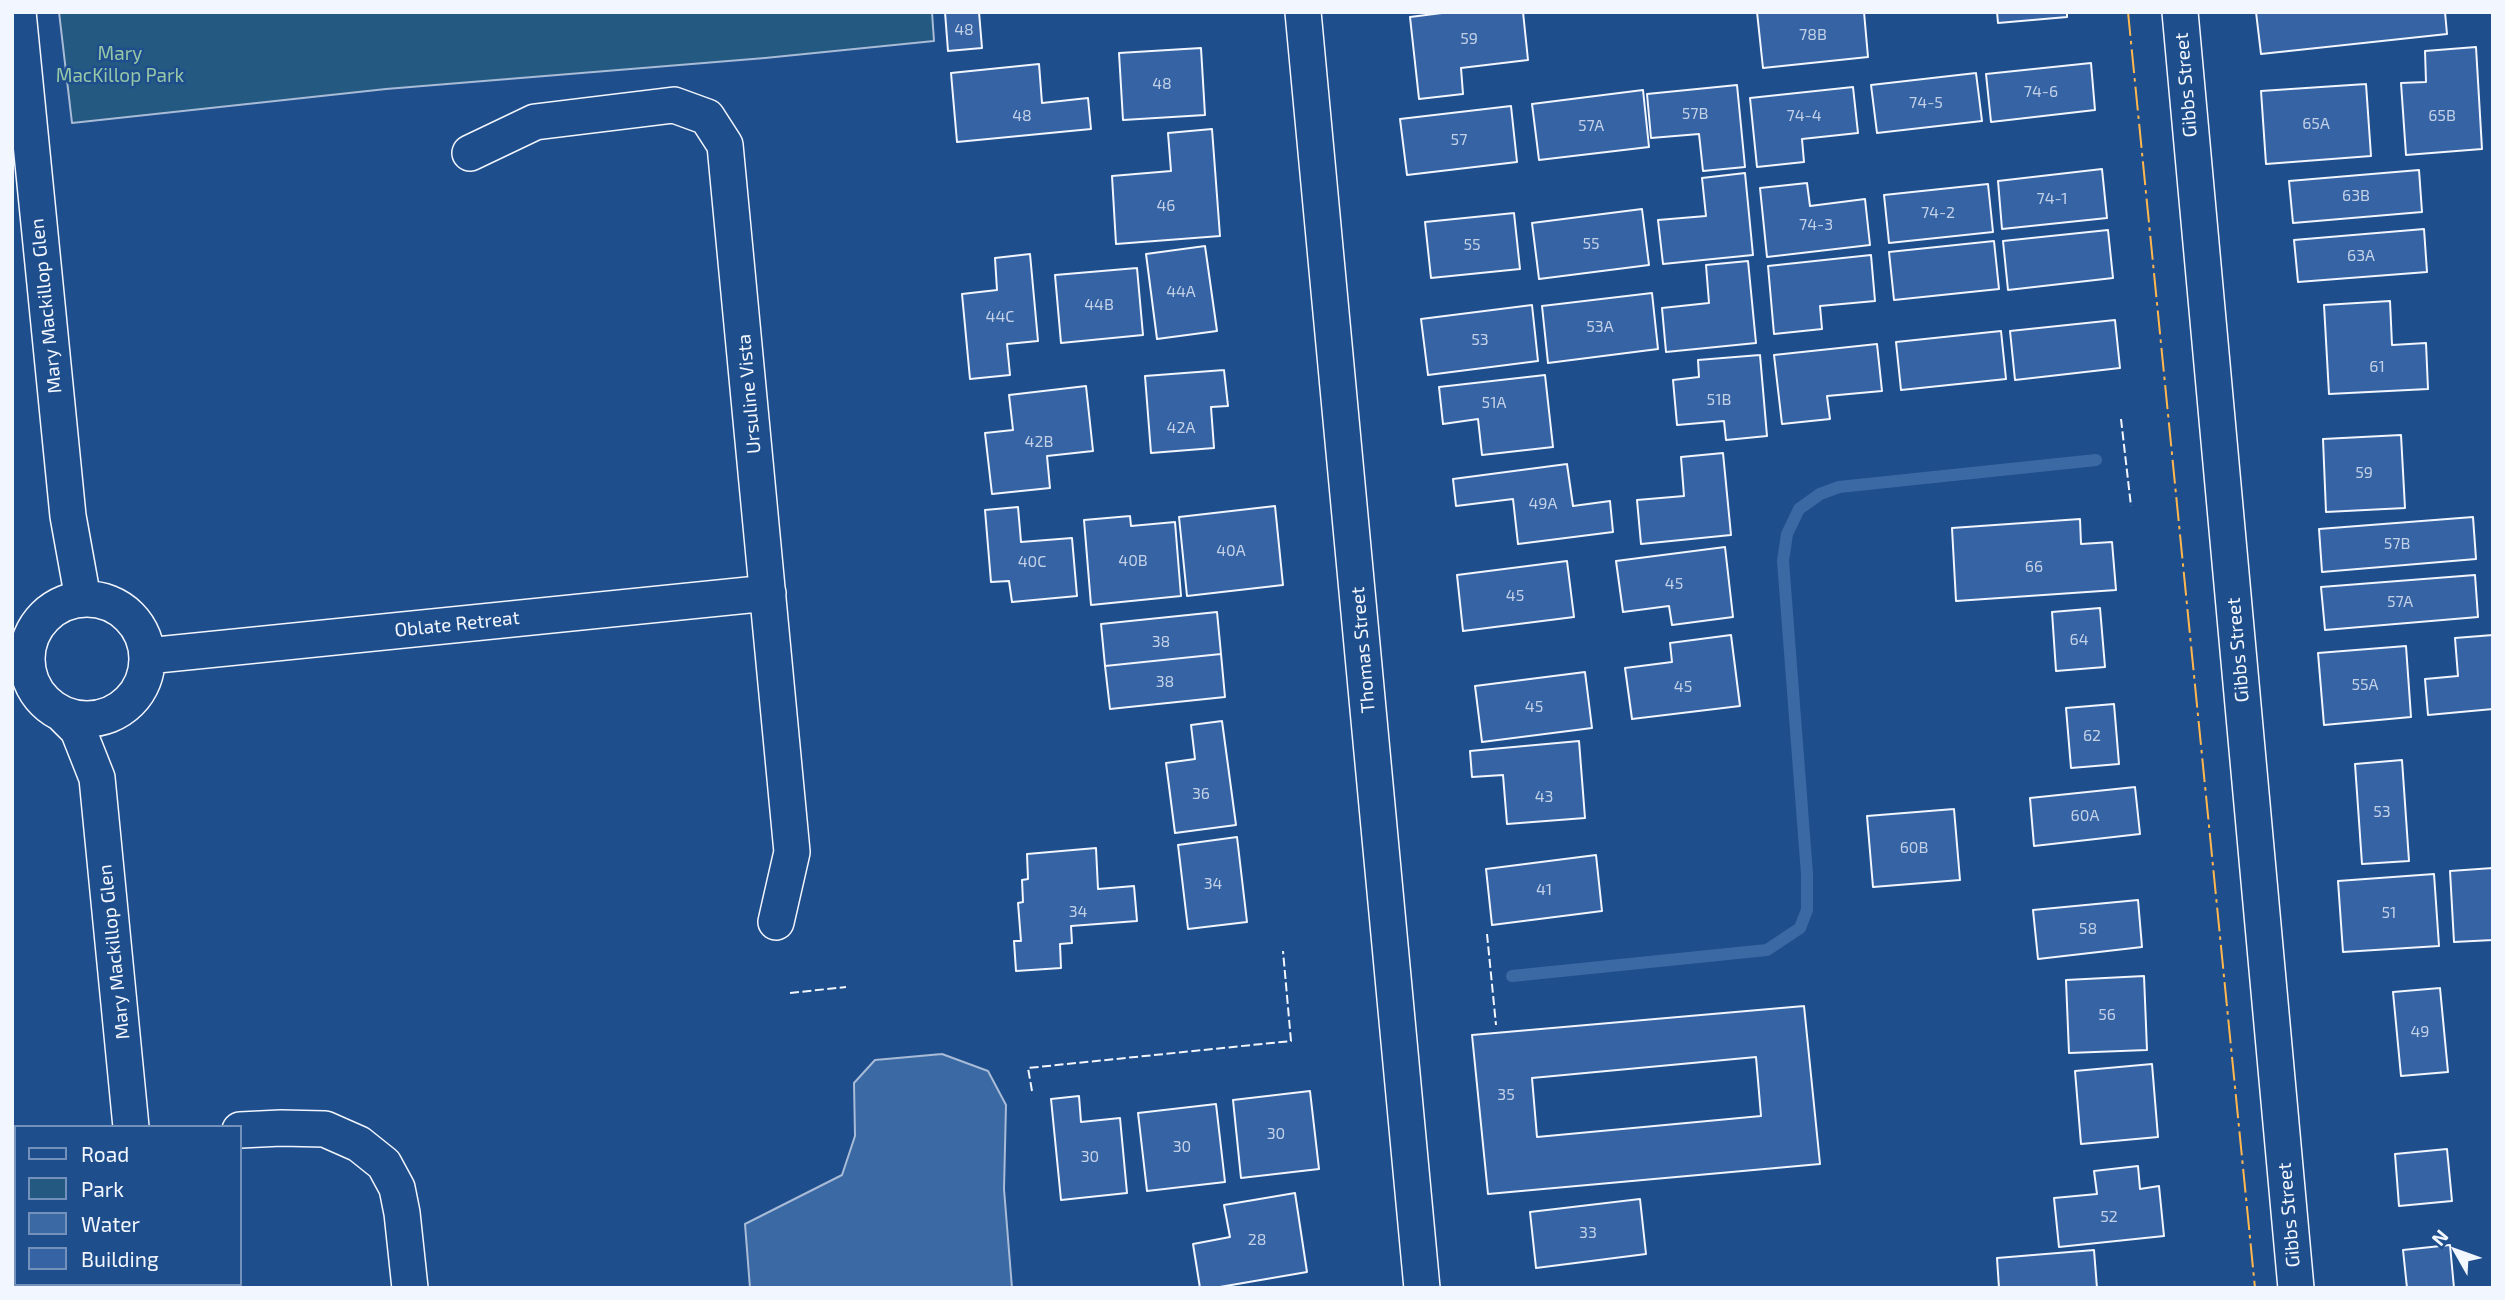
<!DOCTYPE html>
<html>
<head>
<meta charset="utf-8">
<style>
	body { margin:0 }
	#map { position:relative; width:2505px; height:1300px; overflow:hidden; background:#1f4e8c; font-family:"Exo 2",sans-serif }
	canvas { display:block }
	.frame { position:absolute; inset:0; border:14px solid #f2f6ff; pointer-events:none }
	.legend { position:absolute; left:14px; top:1125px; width:228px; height:161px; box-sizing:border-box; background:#1f4e8c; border:2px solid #7391ba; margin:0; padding:9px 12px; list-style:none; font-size:21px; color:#f2f6ff }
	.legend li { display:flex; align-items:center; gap:14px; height:35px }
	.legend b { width:35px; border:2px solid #7391ba }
	.north { position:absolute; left:2421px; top:1216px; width:70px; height:70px; -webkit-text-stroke:5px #1f4e8c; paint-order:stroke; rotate:310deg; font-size:19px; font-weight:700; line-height:28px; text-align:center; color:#f2f6ff }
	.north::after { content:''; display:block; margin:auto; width:24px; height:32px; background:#f2f6ff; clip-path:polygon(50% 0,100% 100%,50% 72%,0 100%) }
</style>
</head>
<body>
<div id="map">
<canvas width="2505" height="1300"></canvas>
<div class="frame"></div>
<ul class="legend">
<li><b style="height:9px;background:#1f4e8c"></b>Road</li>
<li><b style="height:19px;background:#245a82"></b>Park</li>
<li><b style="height:19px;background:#3b69a3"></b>Water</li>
<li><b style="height:19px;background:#3563a3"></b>Building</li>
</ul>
<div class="north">N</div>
</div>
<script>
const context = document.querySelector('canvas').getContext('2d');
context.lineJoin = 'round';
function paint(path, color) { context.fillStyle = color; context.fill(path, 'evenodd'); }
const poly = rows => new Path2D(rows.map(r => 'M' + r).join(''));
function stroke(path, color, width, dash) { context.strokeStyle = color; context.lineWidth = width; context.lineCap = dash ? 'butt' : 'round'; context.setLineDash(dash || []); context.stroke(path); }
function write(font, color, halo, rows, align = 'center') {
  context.font = font + ' "Exo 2",sans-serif'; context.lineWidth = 5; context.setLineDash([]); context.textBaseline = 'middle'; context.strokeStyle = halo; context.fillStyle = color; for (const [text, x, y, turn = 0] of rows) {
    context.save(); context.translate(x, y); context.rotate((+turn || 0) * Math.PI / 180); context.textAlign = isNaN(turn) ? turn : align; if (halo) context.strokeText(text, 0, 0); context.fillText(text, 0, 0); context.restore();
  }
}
const green = poly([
	[59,12,932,12,934,41,765,58,386,89,72,123,59,12]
]);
paint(green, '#245a82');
stroke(green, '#a8bbd7', 2);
const water = poly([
	[942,1054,988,1071,1006,1105,1004,1189,1012,1288,750,1288,745,1224,842,1175,855,1136,854,1083,875,1060,942,1054]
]);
paint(water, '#3b69a3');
stroke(water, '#a8bbd7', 2);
stroke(poly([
	[1512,976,1767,950,1800,928,1807,910,1807,874,1783,561,1787,534,1799,509,1820,494,1839,487,2096,460]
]), '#3b69a3', 12);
const building = poly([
	[945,12,979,12,982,48,948,51,945,12],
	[1450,12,1523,12,1528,60,1461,68,1463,94,1419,99,1410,17,1450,12],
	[1757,12,1864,12,1868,57,1763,68,1757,12],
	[1997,12,2067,12,2067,17,1998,23,1997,12],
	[2256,12,2445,12,2447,34,2261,54,2256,12],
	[2476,47,2482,149,2406,155,2401,83,2426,82,2425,51,2476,47],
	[1201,48,1205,115,1123,120,1119,53,1201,48],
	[2091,63,2095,110,1991,122,1986,74,2091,63],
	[1039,64,1042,103,1088,98,1091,129,957,142,951,73,1039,64],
	[1976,73,1982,121,1877,133,1871,85,1976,73],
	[2366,84,2371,156,2266,164,2261,91,2366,84],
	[1737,85,1745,167,1703,171,1699,134,1651,138,1647,94,1737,85],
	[1853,87,1858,133,1802,139,1804,162,1757,167,1750,98,1853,87],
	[1643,90,1649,147,1539,160,1532,104,1643,90],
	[1511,106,1517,162,1407,175,1400,119,1511,106],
	[1212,129,1220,236,1116,244,1112,176,1171,171,1168,133,1212,129],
	[2102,169,2107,218,2002,229,1998,181,2102,169],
	[2419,170,2422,212,2293,223,2289,181,2419,170],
	[1745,173,1753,255,1663,264,1658,220,1706,216,1702,178,1745,173],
	[1807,183,1810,206,1865,199,1870,245,1767,257,1760,188,1807,183],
	[1988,184,1993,232,1889,243,1884,195,1988,184],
	[1642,209,1649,265,1539,279,1532,223,1642,209],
	[1514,213,1520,269,1431,278,1425,222,1514,213],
	[2424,229,2427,272,2298,282,2294,240,2424,229],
	[2108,230,2113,278,2008,290,2003,241,2108,230],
	[1994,241,1999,289,1894,300,1889,252,1994,241],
	[1205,246,1217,331,1157,339,1146,254,1205,246],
	[1030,254,1038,341,1007,344,1010,375,970,379,962,294,997,290,995,258,1030,254],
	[1871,255,1875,301,1820,306,1822,329,1774,334,1768,266,1871,255],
	[1748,261,1756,343,1666,352,1662,308,1709,303,1706,265,1748,261],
	[1137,268,1143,335,1061,343,1055,275,1137,268],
	[1652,293,1658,349,1548,363,1542,306,1652,293],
	[2390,301,2392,345,2426,343,2428,389,2329,394,2324,305,2390,301],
	[1532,305,1538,361,1428,375,1421,319,1532,305],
	[2115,320,2120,368,2015,380,2010,331,2115,320],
	[2001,331,2006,379,1901,390,1896,342,2001,331],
	[1877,344,1882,391,1827,396,1830,419,1782,424,1774,355,1877,344],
	[1760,355,1767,436,1726,440,1724,421,1677,425,1673,380,1699,377,1698,360,1760,355],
	[1224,370,1228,406,1211,407,1214,448,1151,453,1145,376,1224,370],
	[1545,375,1553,447,1482,455,1478,419,1443,424,1439,387,1545,375],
	[1086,386,1093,451,1047,456,1050,488,992,494,985,433,1013,430,1009,395,1086,386],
	[2401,435,2405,508,2326,512,2323,439,2401,435],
	[1723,453,1731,535,1641,544,1637,500,1684,496,1681,457,1723,453],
	[1567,464,1573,506,1610,501,1613,532,1518,544,1513,499,1456,506,1453,479,1567,464],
	[1275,506,1283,585,1187,596,1179,517,1275,506],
	[1018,507,1021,542,1072,538,1077,596,1012,602,1009,581,991,582,985,510,1018,507],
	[1130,516,1131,526,1175,522,1181,596,1091,605,1084,520,1130,516],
	[2473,517,2476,559,2322,572,2319,529,2473,517],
	[2080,519,2081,544,2112,542,2116,590,1956,601,1952,528,2080,519],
	[1725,547,1733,617,1672,625,1669,606,1623,612,1616,561,1725,547],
	[1567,561,1574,617,1463,631,1457,575,1567,561],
	[2475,575,2478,617,2325,630,2321,587,2475,575],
	[2100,608,2105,667,2056,671,2052,612,2100,608],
	[1217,612,1221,654,1105,666,1101,624,1217,612],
	[1731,635,1740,706,1632,719,1625,668,1672,662,1670,643,1731,635],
	[2493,635,2493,709,2428,715,2425,679,2458,676,2455,638,2493,635],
	[2406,646,2411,717,2324,725,2318,653,2406,646],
	[1221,654,1225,697,1110,709,1105,666,1221,654],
	[1585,672,1592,728,1482,742,1475,686,1585,672],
	[2114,704,2119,764,2071,768,2066,708,2114,704],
	[1222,721,1236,825,1175,833,1166,763,1195,759,1191,725,1222,721],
	[1579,741,1585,818,1507,824,1503,775,1472,777,1470,751,1579,741],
	[2402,760,2409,861,2362,864,2355,764,2402,760],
	[2135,787,2140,834,2034,846,2030,798,2135,787],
	[1954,809,1960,880,1873,887,1867,816,1954,809],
	[1237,837,1247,922,1188,929,1178,845,1237,837],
	[1096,848,1098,889,1134,886,1137,921,1071,926,1072,943,1060,944,1061,968,1016,971,1014,941,1021,941,1018,903,1023,902,1022,880,1028,879,1027,854,1096,848],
	[1596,855,1602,911,1492,925,1486,869,1596,855],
	[2493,868,2493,940,2454,942,2450,871,2493,868],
	[2434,874,2439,946,2343,952,2338,881,2434,874],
	[2138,900,2142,947,2038,959,2033,910,2138,900],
	[2144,976,2147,1050,2069,1053,2066,980,2144,976],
	[2440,988,2448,1072,2401,1076,2393,992,2440,988],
	[1804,1006,1820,1164,1488,1194,1472,1035,1804,1006],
	[1756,1057,1761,1116,1537,1137,1532,1078,1756,1057],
	[2152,1064,2158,1137,2081,1144,2075,1071,2152,1064],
	[1310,1091,1319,1169,1241,1178,1233,1100,1310,1091],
	[1079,1096,1081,1122,1120,1118,1127,1193,1061,1200,1051,1099,1079,1096],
	[1216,1104,1225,1182,1147,1191,1138,1113,1216,1104],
	[2447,1149,2452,1201,2399,1206,2395,1154,2447,1149],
	[2138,1166,2140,1189,2159,1186,2164,1236,2059,1247,2054,1198,2097,1194,2094,1171,2138,1166],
	[1295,1193,1307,1272,1214,1288,1200,1288,1193,1244,1230,1237,1224,1205,1295,1193],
	[1640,1199,1646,1254,1536,1268,1530,1212,1640,1199],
	[2450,1245,2454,1288,2407,1288,2403,1250,2450,1245],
	[2094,1250,2097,1288,1999,1288,1997,1258,2094,1250],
	[12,1280,16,1280,16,1284,85,1284,85,1288,12,1288,12,1280]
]);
paint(building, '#3563a3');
stroke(building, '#f2f6ff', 2);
const minor = poly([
	[18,12,68,516,83,599],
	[1303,12,1422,1288],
	[2180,12,2296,1288],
	[470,153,535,122,674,105,707,117,725,145,792,852,776,922],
	'27 659a60 60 0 1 1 120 0a60 60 0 1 1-120 0Z',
	[147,656,768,593],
	[61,713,78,730,97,778,131,1127],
	[240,1130,281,1128,325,1129,359,1144,384,1164,397,1188,402,1213,410,1288],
	[12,1150,16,1150]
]);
stroke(minor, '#f2f6ff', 38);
stroke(minor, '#1f4e8c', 35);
stroke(poly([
	[2121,419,2131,506],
	[1487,934,1496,1025],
	[790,993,846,987],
	[1032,1091,1028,1068,1291,1041,1283,951]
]), '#f2f6ff', 2, [9, 3.5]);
stroke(poly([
	[2128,12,2255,1288]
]), '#ffb74d', 2, [24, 5, 3.5, 5]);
write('16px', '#c3d1e8', null, [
	["48",964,30],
	["78B",1813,35],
	["59",1469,39],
	["48",1162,84],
	["74-6",2041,92],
	["74-5",1926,103],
	["57B",1695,114],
	["48",1022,116],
	["74-4",1804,116],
	["65B",2442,116],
	["65A",2316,124],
	["57A",1591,126],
	["57",1459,140],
	["63B",2356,196],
	["74-1",2052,199],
	["46",1166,206],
	["74-2",1938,213],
	["74-3",1816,225],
	["55",1591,244],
	["55",1472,245],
	["63A",2361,256],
	["44A",1181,292],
	["44B",1099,305],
	["44C",1000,317],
	["53A",1600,327],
	["53",1480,340],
	["61",2377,367],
	["51B",1719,400],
	["51A",1494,403],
	["42A",1181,428],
	["42B",1039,442],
	["59",2364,473],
	["49A",1543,504],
	["57B",2397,544],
	["40A",1231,551],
	["40B",1133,561],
	["40C",1032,562],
	["66",2034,567],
	["45",1674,584],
	["45",1515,596],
	["57A",2400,602],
	["64",2079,640],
	["38",1161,642],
	["38",1165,682],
	["55A",2365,685],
	["45",1683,687],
	["45",1534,707],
	["62",2092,736],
	["36",1201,794],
	["43",1544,797],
	["53",2382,812],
	["60A",2085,816],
	["60B",1914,848],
	["34",1213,884],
	["41",1544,890],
	["34",1078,912],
	["51",2389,913],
	["58",2088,929],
	["56",2107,1015],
	["49",2420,1032],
	["35",1506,1095],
	["30",1276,1134],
	["30",1182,1147],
	["30",1090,1157],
	["52",2109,1217],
	["33",1588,1233],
	["28",1257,1240]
]);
write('19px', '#97c8a6', '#1f4e8c', [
	["Mary",120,54],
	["MacKillop Park",120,76]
]);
write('19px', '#f2f6ff', '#1f4e8c', [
	["Gibbs Street",2186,85,-95],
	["Mary Mackillop Glen",46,306,-96],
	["Ursuline Vista",749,394,-95],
	["Oblate Retreat",457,624,-6],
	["Thomas Street",1363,650,-95],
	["Gibbs Street",2238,650,-95],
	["Mary Mackillop Glen",114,952,-96],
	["Gibbs Street",2289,1215,-95]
]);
</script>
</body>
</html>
